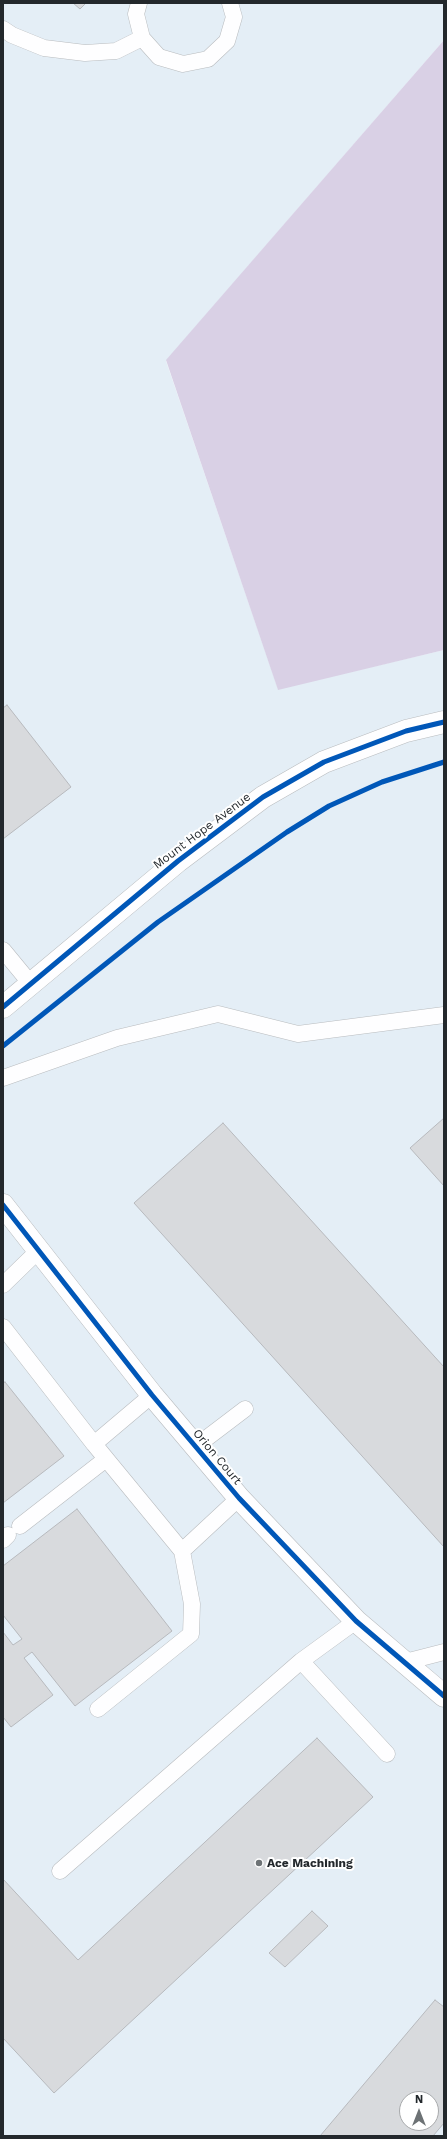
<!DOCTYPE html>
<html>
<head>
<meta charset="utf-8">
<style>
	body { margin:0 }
	#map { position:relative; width:447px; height:2139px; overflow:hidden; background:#f7fafc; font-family:"Work Sans",sans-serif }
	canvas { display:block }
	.frame { position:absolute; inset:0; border:4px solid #23282c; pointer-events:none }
	.north { position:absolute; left:399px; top:2091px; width:40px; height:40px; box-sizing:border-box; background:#fff; border:1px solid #a7a9ab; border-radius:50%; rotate:0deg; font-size:11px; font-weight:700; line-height:16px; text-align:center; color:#23282c }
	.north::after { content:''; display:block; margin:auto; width:14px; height:18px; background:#6d7275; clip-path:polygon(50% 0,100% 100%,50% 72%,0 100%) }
</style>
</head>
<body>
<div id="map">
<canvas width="447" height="2139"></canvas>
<div class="frame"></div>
<div class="north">N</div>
</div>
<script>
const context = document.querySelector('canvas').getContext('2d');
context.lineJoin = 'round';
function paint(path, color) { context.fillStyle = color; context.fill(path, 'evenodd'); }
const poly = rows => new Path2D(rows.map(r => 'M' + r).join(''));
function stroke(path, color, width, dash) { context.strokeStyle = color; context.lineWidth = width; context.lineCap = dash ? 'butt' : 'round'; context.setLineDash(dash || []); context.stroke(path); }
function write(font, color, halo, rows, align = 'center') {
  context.font = font + ' "Work Sans",sans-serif'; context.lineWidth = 4; context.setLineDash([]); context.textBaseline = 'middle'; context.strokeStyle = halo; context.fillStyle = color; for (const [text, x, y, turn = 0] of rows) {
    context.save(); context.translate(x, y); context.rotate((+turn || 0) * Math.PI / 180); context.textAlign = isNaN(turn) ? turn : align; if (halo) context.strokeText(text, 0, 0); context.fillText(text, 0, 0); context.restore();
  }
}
paint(poly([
	[3,3,444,3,444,40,166,361,278,689,444,650,444,2136,3,2136],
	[407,2099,431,2099,431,2123,407,2123]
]), '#e4eef6');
paint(poly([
	[444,40,444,650,278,690,166,360]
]), '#d9d0e5');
const building = poly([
	[73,3,86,3,80,9,73,3],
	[7,705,71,787,3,839,3,708,7,705],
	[444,1118,444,1186,410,1148,444,1118],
	[223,1123,444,1367,444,1547,134,1203,223,1123],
	[5,1382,64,1456,3,1503,3,1383,5,1382],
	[77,1509,172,1631,75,1706,32,1652,24,1658,53,1695,11,1727,3,1717,3,1632,13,1645,22,1639,3,1615,3,1566,77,1509],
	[317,1738,373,1797,54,2093,3,2038,3,1879,78,1960,317,1738],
	[312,1911,328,1926,285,1967,269,1953,312,1911],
	[435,2000,444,2007,444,2123,433,2136,320,2136,435,2000],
	[407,2099,431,2099,431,2123,407,2123,407,2099]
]);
paint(building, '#d8dadd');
stroke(building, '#b8babe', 1);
const service = poly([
	[139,3,136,14,142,38,159,57,183,64,208,59,227,41,234,17,230,3],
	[3,29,12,35,44,48,85,53,116,51,142,38],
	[3,950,31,984],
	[3,1078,117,1038,218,1014,298,1034,444,1015],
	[3,1285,38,1251],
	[3,1327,94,1444,152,1395],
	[94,1444,182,1551,239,1498],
	[195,1447,245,1409],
	[20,1526,106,1459],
	[3,1540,8,1535],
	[301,1661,387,1754],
	[405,1662,444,1652],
	[98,1709,191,1634,192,1604,182,1551],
	[60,1871,301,1661,356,1621]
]);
const minor = poly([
	[3,1205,152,1395,239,1498,356,1621,444,1696]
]);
const tertiary = poly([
	[3,1007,178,861,263,797,324,762,406,731,444,722]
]);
stroke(service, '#b9bcbf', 17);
stroke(minor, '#b9bcbf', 23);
stroke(tertiary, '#b9bcbf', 23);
stroke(service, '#fefeff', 16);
stroke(minor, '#fefeff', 22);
stroke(tertiary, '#fefeff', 22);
stroke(poly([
	[3,1007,178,861,263,797,324,762,406,731,444,722],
	[3,1046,158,922,287,832,329,806,382,782,444,762],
	[3,1205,152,1395,239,1498,356,1621,444,1696]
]), '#0057b8', 5);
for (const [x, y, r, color] of [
	[259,1863,4,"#6d7275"]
]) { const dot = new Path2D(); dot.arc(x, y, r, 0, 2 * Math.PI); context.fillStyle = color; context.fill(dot); stroke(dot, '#fff', 1.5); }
write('12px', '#23282c', '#fff', [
	["Mount Hope Avenue",202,831,-37],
	["Orion Court",217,1457,50]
]);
write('bold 12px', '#23282c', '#fff', [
	["Ace Machining",267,1863]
], 'left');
</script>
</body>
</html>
